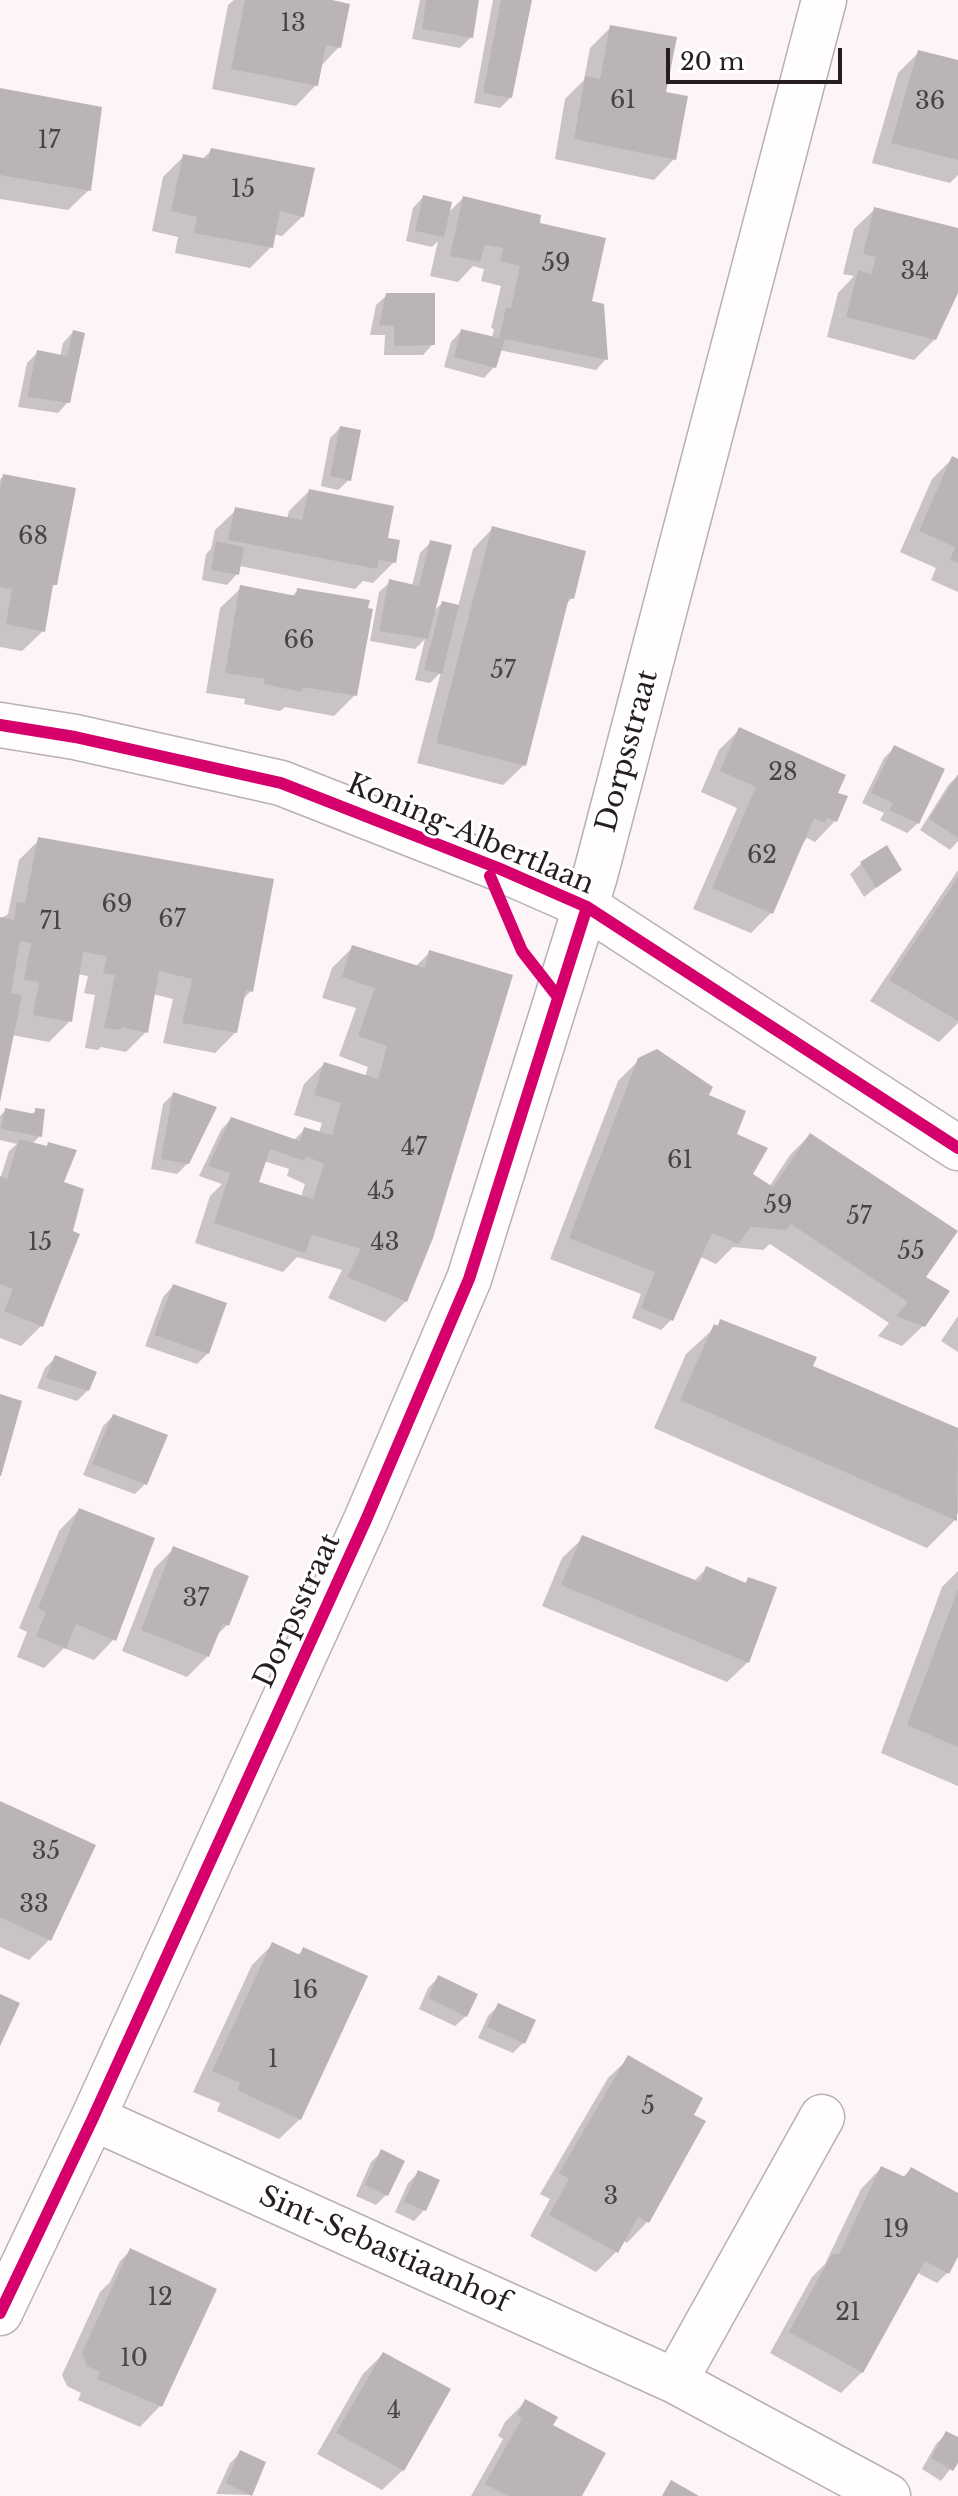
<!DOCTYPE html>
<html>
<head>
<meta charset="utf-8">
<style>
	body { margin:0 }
	#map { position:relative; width:958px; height:2496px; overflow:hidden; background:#fcf4f7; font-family:"Libre Baskerville",serif }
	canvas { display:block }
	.scale { position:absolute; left:666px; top:48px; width:176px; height:36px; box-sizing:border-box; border:4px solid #251d20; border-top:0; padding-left:10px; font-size:24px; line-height:28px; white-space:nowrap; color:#251d20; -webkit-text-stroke:6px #fff; paint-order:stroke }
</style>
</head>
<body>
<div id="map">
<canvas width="958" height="2496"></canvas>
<div class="scale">20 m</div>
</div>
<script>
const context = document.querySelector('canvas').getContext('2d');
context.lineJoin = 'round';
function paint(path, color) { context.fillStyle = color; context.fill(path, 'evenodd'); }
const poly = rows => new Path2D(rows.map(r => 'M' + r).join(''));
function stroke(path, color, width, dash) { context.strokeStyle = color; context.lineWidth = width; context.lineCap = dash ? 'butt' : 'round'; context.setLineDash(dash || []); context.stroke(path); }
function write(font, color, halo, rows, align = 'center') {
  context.font = font + ' "Libre Baskerville",serif'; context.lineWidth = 6; context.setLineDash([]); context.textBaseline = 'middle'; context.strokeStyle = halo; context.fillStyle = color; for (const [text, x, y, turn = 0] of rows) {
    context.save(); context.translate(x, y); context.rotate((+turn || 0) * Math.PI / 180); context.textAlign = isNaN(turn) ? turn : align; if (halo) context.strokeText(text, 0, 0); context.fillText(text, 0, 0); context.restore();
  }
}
paint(poly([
	[234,0,322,0,339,47,320,67,316,85,296,106,212,89,228,5],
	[420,0,473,0,471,37,460,48,412,39],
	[493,0,530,0,511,97,500,108,474,103],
	[610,28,664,94,674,159,654,180,555,159,565,99,584,80,590,48],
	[919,52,958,62,958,175,950,183,872,163,898,73],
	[0,90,89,190,68,210,0,199],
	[212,150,303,216,282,236,273,234,271,247,250,268,175,253,178,237,152,231,163,177,183,157,201,160],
	[423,197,447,214,463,198,538,224,589,303,606,359,596,370,499,350,494,367,484,378,444,367,451,342,461,331,492,338,494,329,491,328,501,286,481,281,484,269,473,266,458,282,430,276,438,241,432,247,406,241,413,208],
	[875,209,958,230,958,285,935,339,914,360,827,337,838,293,854,276,843,274,854,229],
	[387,295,433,344,423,355,384,355,385,335,370,335,376,305],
	[73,332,68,402,58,413,18,407,27,363,38,352,60,357,63,343],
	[340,428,349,480,338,490,321,486,330,438],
	[952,459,958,461,958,592,931,580,936,568,900,552,932,479],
	[3,476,55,584,50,589,43,631,22,651,0,647,0,480],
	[309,491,385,539,394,562,373,583,363,581,355,589,240,566,237,574,227,585,202,580,206,554,211,549,215,530,236,510,287,519,289,511],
	[493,528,572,598,566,604,524,765,503,785,417,763,441,672,430,683,415,680,425,639,415,649,370,641,379,592,390,582,412,586,420,553,431,542,432,613,442,603,458,607,473,549],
	[241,588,291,597,298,590,355,695,334,716,285,707,280,711,244,704,245,699,206,693,220,608],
	[740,729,836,794,835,821,815,842,807,838,803,843,771,913,751,933,693,909,737,808,701,792,719,750],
	[894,748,918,823,907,833,880,820,884,813,862,803,884,758],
	[958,776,958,841,950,850,920,830,949,784],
	[39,840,251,991,242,1000,236,1032,215,1053,163,1043,173,999,153,994,146,1032,126,1052,101,1047,98,1050,85,1048,95,995,84,993,88,976,77,974,70,1021,49,1042,12,1035,0,1099,0,919,8,914,19,860],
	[886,848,899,870,864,897,850,874,861,864],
	[958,870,958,1023,939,1042,870,1001],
	[352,948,415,967,430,952,406,1301,385,1322,328,1298,342,1270,297,1257,283,1272,195,1243,210,1196,222,1184,199,1176,221,1130,231,1119,294,1140,305,1129,319,1133,322,1123,294,1115,304,1084,324,1064,365,1077,368,1067,339,1056,356,1008,322,998,332,968],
	[264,1161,289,1169,287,1176,305,1184,301,1197,255,1183],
	[639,1060,707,1096,734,1135,751,1175,769,1187,790,1155,810,1135,924,1278,923,1326,902,1346,878,1336,889,1323,770,1244,763,1250,733,1247,716,1264,699,1256,671,1320,661,1330,632,1318,641,1294,550,1259,618,1081],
	[173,1094,188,1163,177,1174,151,1169,163,1104],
	[6,1110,31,1115,36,1110,40,1136,32,1144,61,1183,41,1326,21,1346,0,1338,0,1179,9,1151,17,1144,0,1140,0,1116],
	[173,1286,208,1353,197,1364,145,1346,163,1297],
	[958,1316,958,1352,941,1341],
	[721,1322,810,1367,958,1430,958,1513,955,1520,927,1548,654,1428,686,1354],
	[56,1357,88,1390,77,1401,37,1388,45,1368],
	[113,1416,145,1484,135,1494,83,1475,103,1426],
	[79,1510,114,1639,94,1660,64,1648,44,1668,17,1657,27,1632,19,1628,59,1531],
	[583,1538,693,1582,706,1569,744,1584,749,1579,748,1662,727,1682,542,1606,562,1558],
	[174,1548,228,1624,215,1637,208,1656,187,1677,122,1651,154,1569],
	[958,1571,958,1786,881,1753,942,1587],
	[0,1803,49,1940,29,1960,0,1947],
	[273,1944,297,1956,303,1950,300,2119,279,2139,217,2111,220,2103,193,2092,252,1965],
	[439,1977,466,2016,455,2026,419,2009,428,1988],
	[499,2005,523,2043,513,2053,478,2038,488,2016],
	[629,2058,691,2116,703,2122,647,2222,627,2243,622,2240,616,2252,596,2272,530,2236,550,2199,540,2194,608,2078],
	[382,2152,387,2194,376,2205,356,2196,371,2162],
	[881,2168,902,2178,911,2169,958,2196,958,2253,947,2273,937,2283,916,2272,862,2372,841,2393,770,2353,812,2277,825,2264,861,2189],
	[419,2172,424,2210,414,2221,395,2212,408,2183],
	[130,2251,160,2406,140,2427,78,2400,81,2393,67,2386,62,2375,100,2292,110,2282,120,2261],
	[383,2354,403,2470,382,2490,317,2454,363,2374],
	[525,2402,550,2426,580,2496,471,2496,503,2439,498,2436,505,2422],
	[947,2433,958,2440,958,2459,941,2481,922,2469,936,2444],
	[241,2452,250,2495,216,2494,230,2463]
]), '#0003');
paint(poly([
	[245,0,332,0,350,4,341,48,326,45,318,86,231,69],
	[426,0,479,0,473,38,422,29],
	[501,0,532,0,512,98,483,93],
	[610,25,677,37,666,92,688,96,676,160,574,139,585,76,600,79],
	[918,50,958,60,958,160,891,143],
	[0,88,102,107,91,191,0,175],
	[211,148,315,168,304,217,280,211,273,248,194,233,197,217,171,211,183,154,208,159],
	[423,195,452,202,444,237,415,231],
	[463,196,541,215,540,223,606,238,592,301,604,304,608,360,505,339,496,368,454,357,461,329,499,338,506,307,511,308,520,266,500,261,503,248,485,245,480,262,450,256],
	[874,207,958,228,958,293,936,340,846,317,858,270,871,274,876,257,863,254],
	[386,293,435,293,435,345,394,346,394,326,379,325],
	[73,330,85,333,70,403,27,397,37,350,67,356],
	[340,426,361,430,351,481,330,476],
	[952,456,958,459,958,563,950,560,955,547,919,531],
	[3,474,76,488,57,585,53,585,45,632,6,624,12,589,0,587,0,489],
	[309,489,394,506,388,538,400,540,396,563,379,560,377,569,228,540,235,507,302,520],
	[492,526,586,551,574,599,569,598,526,766,436,743],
	[430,540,452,545,428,639,379,631,389,579,419,586],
	[216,541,244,547,239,575,211,570],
	[240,585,296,596,297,588,370,600,368,608,373,609,357,696,303,687,302,692,264,684,265,679,225,673],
	[442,601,459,605,442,674,424,670],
	[739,727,846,775,838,793,848,796,837,822,827,818,825,823,814,818,773,914,712,888,756,787,720,771],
	[894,745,945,769,919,824,889,810,893,803,871,793],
	[958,774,958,838,929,819],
	[38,837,274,879,253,992,246,990,237,1033,182,1023,192,979,159,971,148,1033,121,1027,121,1030,104,1028,115,975,103,973,107,956,83,952,72,1022,33,1015,39,982,24,980,31,943,20,941,11,993,22,995,0,1102,0,917,14,920,17,902,25,903],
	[887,845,902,870,876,888,860,862],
	[958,877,958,1021,889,980],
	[352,945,425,968,429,950,513,975,433,1238,407,1302,347,1277,361,1249,312,1235,305,1253,214,1223,230,1173,208,1166,231,1117,300,1141,304,1127,332,1135,341,1103,314,1095,324,1062,378,1079,387,1046,358,1036,375,988,342,977],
	[270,1149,304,1161,306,1156,324,1164,313,1199,259,1182],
	[657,1049,713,1087,709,1095,746,1111,737,1134,768,1148,753,1174,773,1187,810,1133,958,1231,926,1277,950,1291,925,1327,896,1316,908,1302,791,1224,786,1230,751,1227,738,1244,712,1233,673,1321,641,1308,655,1272,569,1238,638,1058],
	[173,1092,217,1107,189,1164,161,1159],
	[5,1108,35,1114,35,1108,45,1109,42,1137,1,1129],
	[19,1139,47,1146,48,1142,77,1150,64,1182,84,1189,73,1231,80,1234,43,1327,4,1311,13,1289,0,1284,0,1176,7,1179],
	[173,1284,227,1303,209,1354,154,1335],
	[720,1319,817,1357,813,1366,958,1428,957,1521,680,1400,714,1324,718,1326],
	[55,1355,97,1372,89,1391,46,1378],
	[0,1394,22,1401,1,1476,0,1476],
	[113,1414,168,1435,147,1485,92,1464],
	[79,1508,155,1538,116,1641,76,1624,66,1649,36,1636,46,1612,38,1608],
	[582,1535,700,1582,706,1566,746,1583,748,1577,777,1587,749,1663,561,1585],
	[173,1546,249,1576,229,1626,223,1623,209,1657,141,1630],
	[958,1589,958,1747,907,1725],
	[0,1801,96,1845,51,1941,0,1917],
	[272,1942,300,1955,303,1947,368,1976,301,2120,237,2090,240,2083,212,2071],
	[438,1975,478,1994,467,2017,428,1998],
	[0,1994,20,2003,0,2046],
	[498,2003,536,2020,525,2044,487,2027],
	[628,2055,703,2098,694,2115,706,2121,649,2223,638,2217,618,2253,549,2215,569,2179,559,2173],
	[381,2149,405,2161,388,2196,365,2185],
	[881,2166,905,2177,911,2167,958,2193,958,2257,949,2274,925,2261,863,2373,789,2332,832,2254,839,2254],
	[418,2170,440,2180,426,2211,404,2202],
	[130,2248,217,2289,162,2407,97,2379,100,2372,87,2366,82,2353],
	[383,2352,451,2389,404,2471,336,2433],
	[525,2399,558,2417,553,2425,606,2453,582,2496,508,2496,485,2484,522,2418,517,2415],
	[946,2431,958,2437,958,2463,953,2471,931,2458],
	[240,2450,266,2462,252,2496,226,2483],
	[671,2480,699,2496,662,2496]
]), '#bbb4b7');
const minor = poly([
	[0,725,75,737,281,783,498,868,587,907,958,1148],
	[93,2118,675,2381,888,2496],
	[0,2313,93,2118,366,1520,469,1279,595,876,824,0],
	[675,2381,822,2117]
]);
stroke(minor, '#b8b1b4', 47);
stroke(minor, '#fffdfe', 44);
stroke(poly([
	[0,725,75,737,281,783,498,868,587,907,958,1148],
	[490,876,522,951,558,997],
	[0,2313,93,2118,366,1520,469,1279,587,907]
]), '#d6006c', 12);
write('24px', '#4a4346', null, [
	["13",293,24],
	["61",623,101],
	["36",930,102],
	["17",49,141],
	["15",243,190],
	["59",556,264],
	["34",915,272],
	["68",33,537],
	["66",299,641],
	["57",503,671],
	["28",783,773],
	["62",762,856],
	["69",117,905],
	["67",172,920],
	["71",51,922],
	["47",414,1148],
	["61",680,1161],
	["45",381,1192],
	["59",778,1206],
	["57",859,1217],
	["15",40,1243],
	["43",385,1243],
	["55",911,1252],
	["37",196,1599],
	["35",46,1852],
	["33",34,1905],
	["16",305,1991],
	["1",273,2060],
	["5",648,2107],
	["3",611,2197],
	["19",896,2230],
	["12",160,2298],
	["21",848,2313],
	["10",134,2359],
	["4",394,2411]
]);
write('28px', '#251d20', '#fff', [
	["Dorpsstraat",628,751,-75],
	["Koning-Albertlaan",470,835,23],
	["Dorpsstraat",298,1611,-65],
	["Sint-Sebastiaanhof",384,2250,24]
]);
</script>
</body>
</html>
